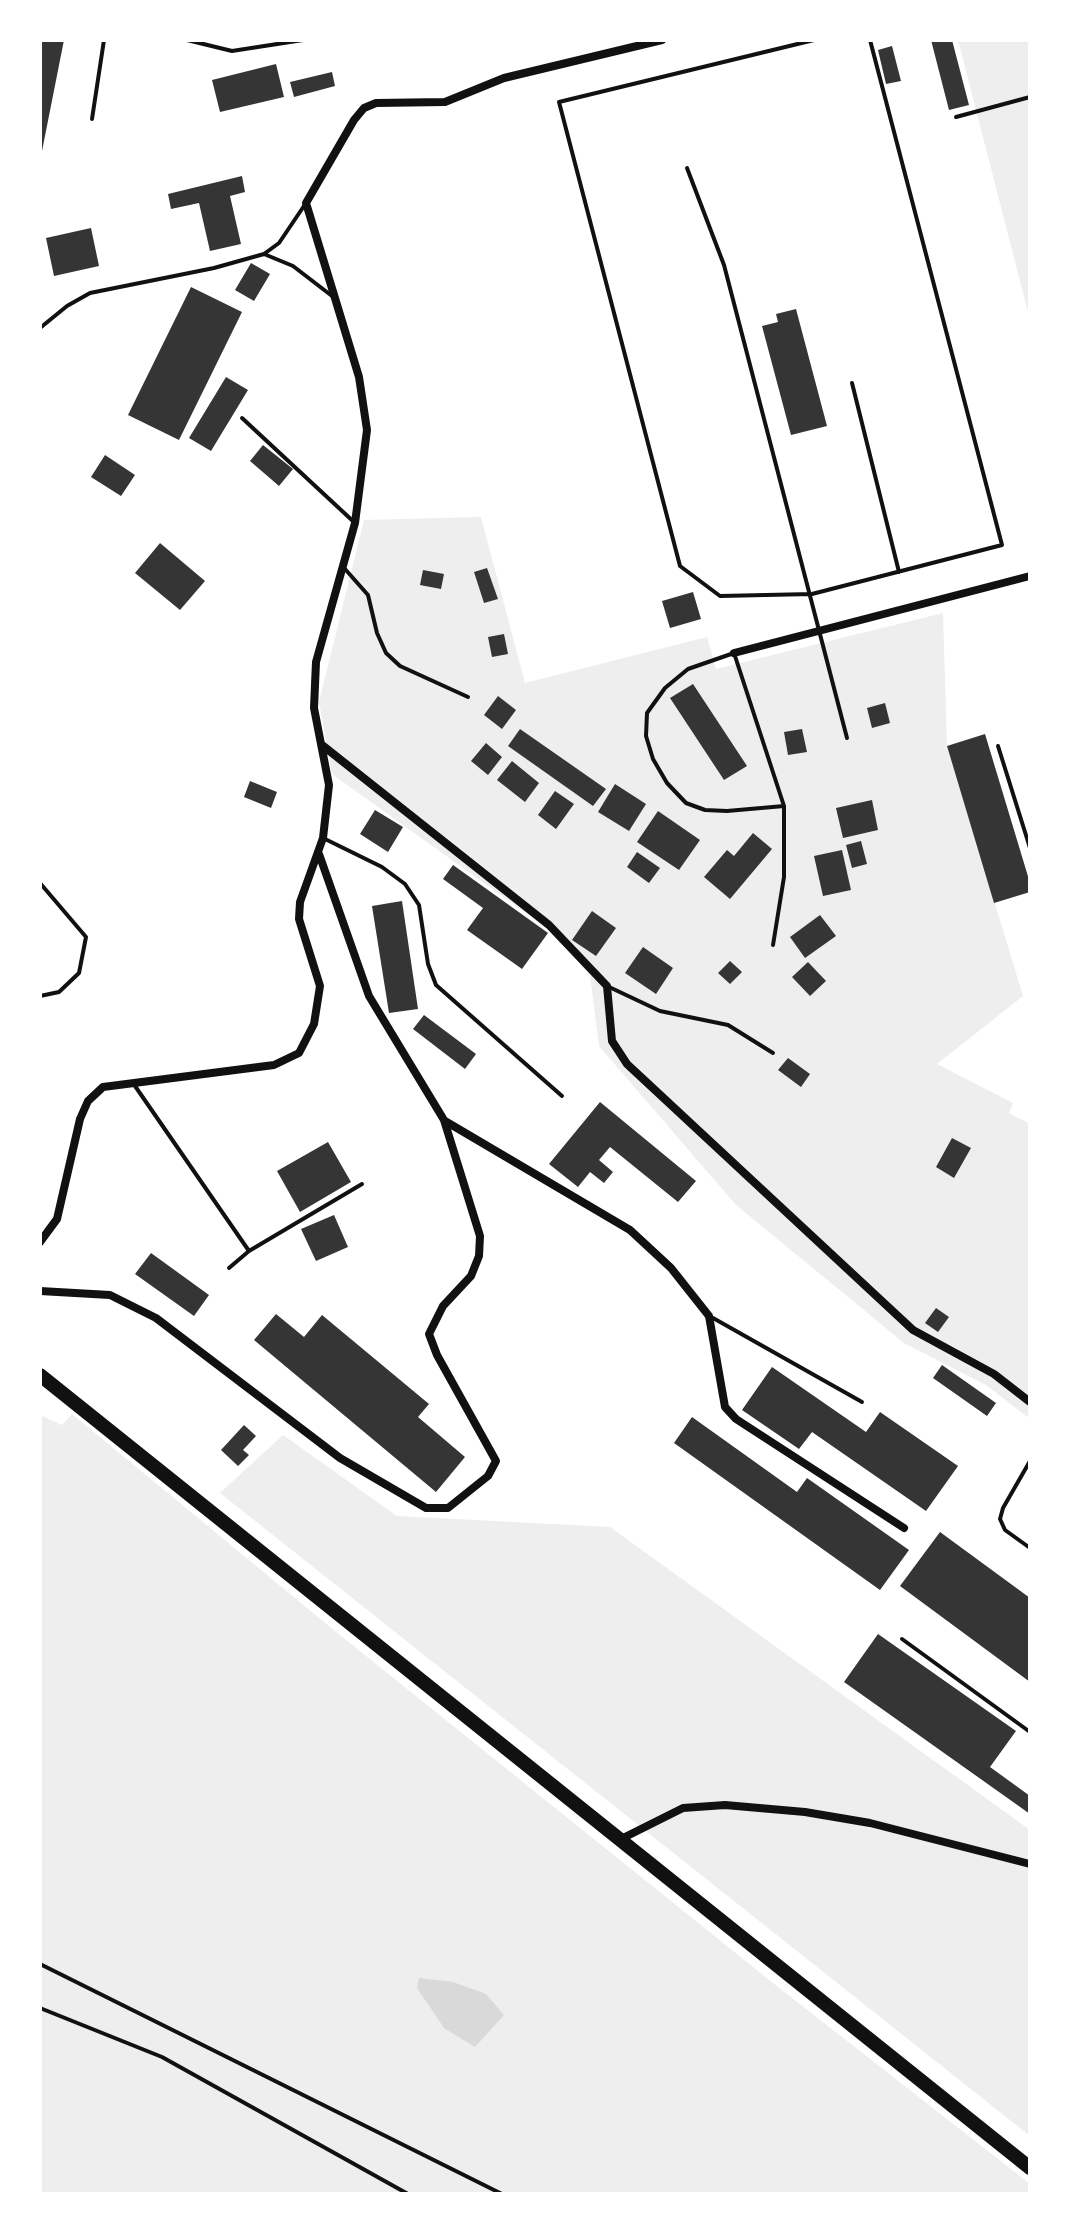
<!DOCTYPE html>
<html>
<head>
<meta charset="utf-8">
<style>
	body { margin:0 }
	#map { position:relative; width:1070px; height:2234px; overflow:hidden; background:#fff; font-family:"Alegreya Sans",sans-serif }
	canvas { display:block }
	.frame { position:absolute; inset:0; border:42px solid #fff; pointer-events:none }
</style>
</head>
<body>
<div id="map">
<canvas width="1070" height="2234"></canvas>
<div class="frame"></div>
</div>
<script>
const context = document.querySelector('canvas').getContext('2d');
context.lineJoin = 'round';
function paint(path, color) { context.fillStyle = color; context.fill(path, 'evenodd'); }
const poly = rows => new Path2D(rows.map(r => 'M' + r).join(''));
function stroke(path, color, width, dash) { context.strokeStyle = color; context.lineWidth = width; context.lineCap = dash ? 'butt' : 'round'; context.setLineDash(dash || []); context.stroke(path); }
paint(poly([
	[958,40,1030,40,1030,320],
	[481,517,525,683,707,637,716,669,943,613,947,746,1023,996,937,1064,1013,1103,1009,1113,1030,1124,1030,1419,986,1385,904,1343,736,1205,599,1046,590,976,555,934,332,774,319,702,364,520],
	[72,1414,335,1631,773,1983,1030,2184,1030,2194,40,2194,40,1415,62,1425],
	[283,1435,397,1516,610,1527,1030,1830,1030,2136,220,1493]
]), '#eee');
paint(poly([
	[419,1978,453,1982,486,1994,504,2015,475,2047,444,2028,417,1988]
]), '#d9d9d9');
paint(poly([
	[40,40,64,40,42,151,40,151],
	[931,40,952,40,969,105,949,110],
	[892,46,901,81,886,84,878,50],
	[276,64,284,97,220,112,212,80],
	[332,72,335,86,294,97,290,82],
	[242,176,245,192,230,196,241,244,210,251,199,203,171,209,168,194],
	[91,228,99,266,54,276,46,238],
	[251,263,270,274,254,301,235,290],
	[191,287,242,312,179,440,128,415],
	[796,309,827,426,791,435,762,326,778,322,776,314],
	[226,377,248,390,211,451,189,438],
	[263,445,293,469,279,486,250,461],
	[105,455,135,475,121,496,91,477],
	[160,543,205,581,180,610,135,573],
	[487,568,498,599,484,603,474,572],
	[423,570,444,574,441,589,420,585],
	[693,592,701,619,670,628,662,601],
	[504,634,508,654,492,657,488,637],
	[693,684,747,766,724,780,670,698],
	[498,696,516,710,502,729,484,715],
	[885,703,890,723,872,728,867,708],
	[520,729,606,789,593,806,508,746],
	[802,729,807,752,788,755,784,732],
	[985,734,1030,883,1030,892,994,903,947,746],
	[486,743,502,757,488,775,471,761],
	[512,761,539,783,525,802,497,780],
	[250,781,277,792,271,808,244,797],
	[615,784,646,804,629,831,598,812],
	[555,791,574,804,556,829,538,815],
	[872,800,878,830,843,838,836,808],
	[375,810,403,827,388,852,360,834],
	[658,811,700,840,679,870,637,842],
	[753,833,772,849,730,899,704,877,727,850,734,856],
	[861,841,867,864,852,868,846,845],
	[842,850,851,890,823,896,814,856],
	[637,852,660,868,649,883,627,867],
	[453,865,548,933,522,969,467,930,483,908,443,879],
	[402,901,418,1009,389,1013,372,906],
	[592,911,616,928,596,956,572,940],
	[820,915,836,936,805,958,790,937],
	[643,947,673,968,656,994,625,973],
	[730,961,742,972,730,984,718,973],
	[808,962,826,981,810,996,792,977],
	[424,1015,476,1054,465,1069,413,1029],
	[788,1058,810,1074,801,1087,778,1070],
	[600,1102,696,1181,678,1202,610,1147,599,1160,613,1172,604,1183,590,1172,578,1187,549,1164],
	[952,1138,971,1148,954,1178,936,1167],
	[328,1142,351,1182,300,1212,277,1171],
	[334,1215,348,1247,316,1261,301,1229],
	[151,1253,209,1295,194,1316,135,1274],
	[936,1308,949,1317,938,1332,925,1323],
	[276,1314,304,1337,322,1315,429,1404,418,1417,465,1457,436,1492,254,1340],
	[942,1365,996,1403,987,1416,933,1378],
	[772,1367,866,1432,880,1412,958,1466,926,1511,812,1432,799,1449,742,1410],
	[692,1417,797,1492,807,1478,909,1550,880,1590,674,1443],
	[244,1425,256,1436,243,1450,249,1455,238,1466,221,1450],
	[940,1532,1030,1598,1030,1682,900,1586],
	[878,1634,1016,1731,990,1767,1030,1796,1030,1814,844,1682]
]), '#353535');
stroke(poly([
	[40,1964,502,2194],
	[40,2008,162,2057,408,2194]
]), '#111', 4);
stroke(poly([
	[187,40,232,51,303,40],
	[814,40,559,102,680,566,720,596,812,594,1002,545,870,40],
	[956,117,1030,97],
	[92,119,104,40],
	[687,168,724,265,847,738],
	[264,254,293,266,332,296],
	[40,328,67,306,90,293,214,268,264,254,279,243,306,203],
	[852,383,899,572],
	[242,418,355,523],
	[345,569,368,595,377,633,386,653,400,666,468,697],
	[998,746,1030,848],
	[323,838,382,867,405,884,419,905,428,964,436,985,562,1096],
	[40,883,86,937,79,973,59,992,40,996],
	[773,945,784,877,784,806,734,653,688,669,665,688,647,713,646,736,653,759,667,783,686,803,705,810,727,811,784,806],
	[607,986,660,1011,728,1025,773,1053],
	[135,1086,249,1251],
	[229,1268,249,1251,362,1184],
	[713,1318,862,1402],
	[1030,1461,1003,1508,1000,1519,1005,1530,1030,1548],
	[902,1639,1030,1732]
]), '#111', 4);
stroke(poly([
	[734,653,1030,576],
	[322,745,549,925,607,986,612,1041,627,1064,913,1330,994,1374,1030,1402],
	[445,1121,630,1230,671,1268,709,1316,725,1407,736,1419,904,1528],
	[40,1242,57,1219,80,1119,88,1101,103,1087,274,1065,299,1053,314,1024,320,986,299,919,300,902,323,838,329,785,314,708,316,662,355,523,367,430,359,377,306,203,354,120,364,108,376,103,445,102,504,78,662,40],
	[40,1291,110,1295,156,1318,340,1458,426,1508,448,1508,488,1476,496,1461,437,1355,429,1334,443,1306,471,1276,479,1256,480,1236,444,1120,369,996,319,854],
	[619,1840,683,1808,725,1805,805,1812,870,1823,1030,1864]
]), '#111', 8);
stroke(poly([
	[40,1375,1030,2168]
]), '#111', 14);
</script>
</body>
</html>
